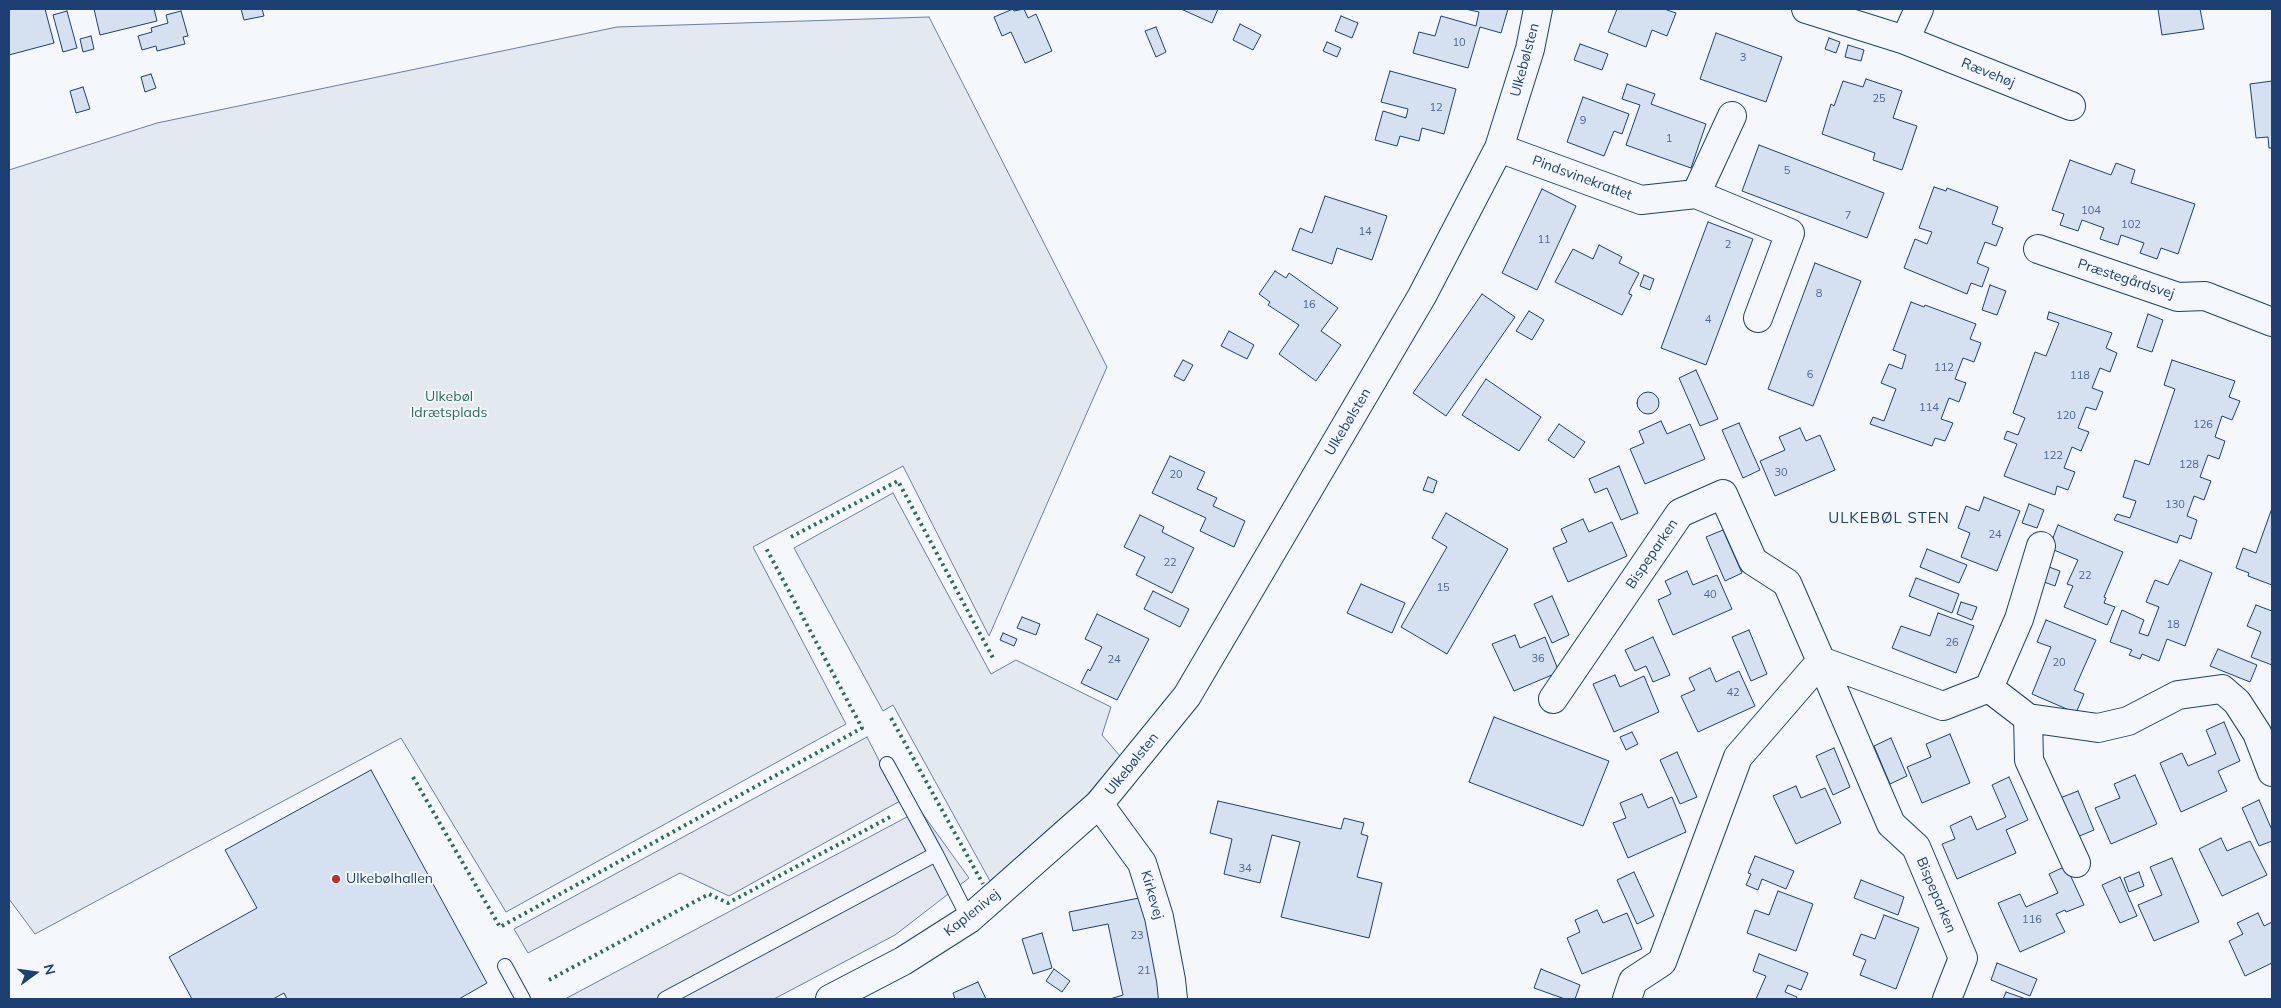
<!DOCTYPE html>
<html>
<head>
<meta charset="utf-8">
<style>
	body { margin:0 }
	#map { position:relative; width:2281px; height:1008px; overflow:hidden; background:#f4f7fb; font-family:Mulish,sans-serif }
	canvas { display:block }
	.frame { position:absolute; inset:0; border:10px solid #1d3f73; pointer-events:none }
	.north { position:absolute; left:10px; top:948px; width:50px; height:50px; -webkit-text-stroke:4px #f4f7fb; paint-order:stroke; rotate:76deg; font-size:14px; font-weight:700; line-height:20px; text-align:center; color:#1d3f73 }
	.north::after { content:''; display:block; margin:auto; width:18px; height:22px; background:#1d3f73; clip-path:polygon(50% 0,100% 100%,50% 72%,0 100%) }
</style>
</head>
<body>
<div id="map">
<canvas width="2281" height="1008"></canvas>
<div class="frame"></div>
<div class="north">N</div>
</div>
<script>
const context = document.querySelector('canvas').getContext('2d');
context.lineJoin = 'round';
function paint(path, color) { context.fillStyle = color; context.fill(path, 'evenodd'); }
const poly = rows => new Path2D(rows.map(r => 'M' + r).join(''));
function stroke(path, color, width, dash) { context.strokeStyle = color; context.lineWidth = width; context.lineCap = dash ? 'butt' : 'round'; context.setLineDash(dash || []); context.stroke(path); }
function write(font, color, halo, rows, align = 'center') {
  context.font = font + ' Mulish,sans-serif'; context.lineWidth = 4; context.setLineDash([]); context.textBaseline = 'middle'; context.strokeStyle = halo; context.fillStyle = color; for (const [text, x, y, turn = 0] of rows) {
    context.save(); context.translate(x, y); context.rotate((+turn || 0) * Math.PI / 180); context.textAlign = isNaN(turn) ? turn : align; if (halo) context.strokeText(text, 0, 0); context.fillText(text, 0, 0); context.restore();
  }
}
const green = poly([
	[929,17,1107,367,989,636,903,466,753,547,846,724,506,912,401,738,35,934,9,899,9,170,157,123,617,27,929,17],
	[893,493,991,674,1016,660,1111,707,1102,735,1120,756,1087,795,990,881,893,705,883,711,794,548,893,493]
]);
paint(green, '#e3e9f0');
stroke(green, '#687fa3', 1);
const parking = poly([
	[867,737,900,801,729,896,680,873,528,953,514,929,867,737],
	[920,810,969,878,895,935,774,999,565,999,920,810]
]);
paint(parking, '#e3e8f0');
stroke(parking, '#687fa3', 1);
const building = poly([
	[9,9,45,9,54,43,9,55,9,9],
	[94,9,154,9,157,21,100,35,94,9],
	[241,9,262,9,264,16,244,20,241,9],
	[1013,9,1014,11,1024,9,1028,18,1036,14,1052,51,1025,63,1011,32,1002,36,994,17,1013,9],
	[1181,9,1218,9,1212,23,1181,9],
	[1465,9,1508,9,1501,33,1480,27,1468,68,1413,53,1419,32,1435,36,1441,16,1476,26,1479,12,1465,9],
	[1617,9,1664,9,1676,13,1667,36,1652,30,1646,47,1608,32,1617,9],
	[2158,9,2200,9,2204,29,2162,35,2158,9],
	[67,11,77,48,63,52,53,15,67,11],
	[181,11,188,36,183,37,185,44,157,51,156,46,142,50,138,36,152,32,151,28,168,23,166,15,181,11],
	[1341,16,1358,23,1352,38,1335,31,1341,16],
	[1240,24,1261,35,1253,50,1233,40,1240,24],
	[1156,27,1166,52,1156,57,1145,31,1156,27],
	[1716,33,1782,57,1766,102,1700,79,1716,33],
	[91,36,94,49,83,52,80,39,91,36],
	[1829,38,1840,42,1836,53,1825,49,1829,38],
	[1327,42,1341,48,1337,57,1323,51,1327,42],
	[1580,44,1608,54,1602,70,1574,60,1580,44],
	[1848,45,1864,50,1861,61,1845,57,1848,45],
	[1390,71,1456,89,1444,134,1422,128,1419,141,1400,136,1397,146,1375,140,1383,111,1406,118,1408,109,1381,102,1390,71],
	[151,74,156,88,145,92,141,77,151,74],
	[1866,79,1902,91,1893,118,1917,126,1902,170,1873,160,1875,153,1822,134,1831,104,1834,106,1843,81,1863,87,1866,79],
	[2272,81,2272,148,2269,148,2268,137,2256,138,2250,84,2272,81],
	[1627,84,1655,94,1651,104,1706,124,1691,168,1626,145,1640,105,1622,99,1627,84],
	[83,87,90,109,76,113,70,91,83,87],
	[1583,97,1629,114,1622,134,1614,131,1604,156,1567,142,1583,97],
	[1759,145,1884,193,1867,238,1742,191,1759,145],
	[2070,160,2111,175,2116,163,2135,170,2131,183,2195,204,2178,254,2161,248,2157,259,2140,253,2144,243,2121,235,2118,245,2100,239,2104,228,2082,220,2078,231,2060,225,2064,214,2052,210,2070,160],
	[1934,187,1946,191,1947,188,1998,207,1992,224,2003,228,1996,246,1985,242,1977,263,1989,268,1982,287,1971,283,1967,294,1904,268,1915,239,1927,244,1932,232,1919,228,1934,187],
	[1542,189,1576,206,1537,290,1502,273,1542,189],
	[1325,196,1387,216,1372,260,1337,248,1332,264,1292,250,1300,228,1312,233,1325,196],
	[1708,222,1753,239,1706,365,1661,348,1708,222],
	[1599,245,1622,257,1619,263,1639,273,1629,292,1629,294,1632,295,1622,315,1555,282,1573,249,1593,259,1599,245],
	[1815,263,1861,281,1813,406,1768,389,1815,263],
	[1275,271,1286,278,1289,273,1338,308,1321,331,1341,345,1316,381,1279,354,1299,325,1268,305,1270,302,1259,294,1275,271],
	[1644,275,1654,279,1650,290,1640,286,1644,275],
	[1990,285,2006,291,1997,315,1982,310,1990,285],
	[1482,294,1515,317,1446,416,1413,393,1482,294],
	[1911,302,1924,307,1925,305,1976,324,1970,339,1981,343,1974,362,1963,358,1955,379,1966,383,1959,402,1949,398,1941,419,1953,423,1945,441,1935,438,1932,446,1870,424,1873,417,1884,421,1896,389,1881,383,1889,364,1902,369,1906,355,1893,350,1911,302],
	[1529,311,1544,320,1532,340,1516,331,1529,311],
	[2049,312,2112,333,2106,348,2117,353,2110,372,2100,368,2092,388,2103,392,2096,410,2086,407,2078,428,2089,432,2081,451,2072,447,2064,468,2075,472,2068,490,2057,486,2055,495,2004,476,2017,444,2004,439,2007,431,2018,435,2025,418,2013,413,2035,352,2046,356,2059,323,2047,319,2049,312],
	[2148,314,2163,320,2152,352,2137,347,2148,314],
	[1229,331,1254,345,1247,359,1221,346,1229,331],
	[1183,360,1193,365,1184,381,1174,376,1183,360],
	[2172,360,2235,381,2229,397,2240,401,2232,420,2222,416,2215,437,2225,441,2219,459,2208,455,2200,477,2211,481,2204,500,2194,496,2187,516,2197,520,2191,539,2180,535,2177,543,2114,520,2117,514,2130,518,2136,501,2123,497,2135,460,2149,465,2175,389,2164,385,2172,360],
	[1696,370,1718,419,1700,426,1679,378,1696,370],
	[1486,379,1541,417,1519,451,1462,415,1486,379],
	'1637 403a11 11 0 1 1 22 0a11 11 0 1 1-22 0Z',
	[1661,421,1667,434,1690,424,1705,459,1645,484,1630,449,1644,443,1639,431,1661,421],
	[1739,423,1760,470,1743,478,1722,430,1739,423],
	[1559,424,1585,442,1574,458,1548,440,1559,424],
	[1800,428,1806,441,1820,435,1835,470,1775,496,1760,461,1785,450,1779,437,1800,428],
	[1170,456,1205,472,1197,489,1217,498,1213,506,1245,521,1234,547,1200,531,1206,518,1152,493,1170,456],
	[1619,466,1638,513,1621,520,1607,488,1595,493,1589,479,1619,466],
	[1428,477,1437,481,1433,493,1423,490,1428,477],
	[1984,497,2020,511,1997,571,1961,557,1970,533,1958,528,1966,506,1979,511,1984,497],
	[2029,504,2044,510,2037,528,2022,523,2029,504],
	[2272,508,2272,585,2248,576,2249,573,2236,568,2243,548,2256,553,2272,508],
	[1446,513,1508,549,1447,654,1401,627,1447,547,1432,538,1446,513],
	[1140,515,1164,527,1162,532,1194,548,1172,593,1136,575,1145,557,1124,547,1140,515],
	[1583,519,1589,532,1612,522,1627,556,1568,582,1553,548,1567,542,1561,529,1583,519],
	[2058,525,2123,552,2104,597,2106,598,2104,603,2115,607,2107,625,2064,607,2073,586,2067,584,2078,560,2049,548,2058,525],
	[1723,530,1742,573,1725,581,1706,537,1723,530],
	[1927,549,1967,565,1959,583,1920,567,1927,549],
	[2180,560,2212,573,2185,646,2167,639,2159,661,2142,654,2140,659,2129,655,2132,650,2110,642,2122,610,2144,620,2139,633,2148,636,2159,607,2146,602,2155,580,2168,585,2180,560],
	[2049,567,2060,571,2055,586,2044,582,2049,567],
	[1687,571,1693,585,1717,575,1732,609,1673,635,1658,600,1671,594,1665,581,1687,571],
	[1916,578,1959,594,1952,613,1909,596,1916,578],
	[1361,584,1405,603,1392,633,1347,613,1361,584],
	[1153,591,1189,609,1180,627,1144,609,1153,591],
	[1552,596,1569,635,1552,643,1534,604,1552,596],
	[1961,602,1977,607,1972,620,1957,614,1961,602],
	[2256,605,2272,611,2272,665,2251,657,2261,632,2247,626,2256,605],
	[1938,613,1974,626,1956,673,1892,648,1901,626,1930,636,1938,613],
	[1097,614,1149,639,1117,700,1081,683,1088,669,1090,671,1102,647,1085,639,1097,614],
	[1022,617,1040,624,1036,635,1017,628,1022,617],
	[2046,620,2096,640,2074,690,2084,694,2076,713,2032,694,2051,647,2037,642,2046,620],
	[1749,630,1767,674,1751,681,1732,637,1749,630],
	[1003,633,1017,639,1014,646,1000,640,1003,633],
	[1515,635,1520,648,1545,637,1559,672,1514,691,1492,644,1515,635],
	[1653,637,1670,675,1653,682,1646,666,1635,671,1625,650,1653,637],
	[2218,649,2257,665,2250,682,2210,666,2218,649],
	[1710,668,1716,682,1739,671,1755,706,1698,732,1681,696,1695,690,1689,678,1710,668],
	[1615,675,1620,687,1644,676,1659,712,1614,732,1593,684,1615,675],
	[1494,717,1609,761,1583,826,1469,782,1494,717],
	[2224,722,2240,761,2218,771,2227,791,2181,812,2160,763,2182,753,2188,766,2216,754,2206,730,2224,722],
	[1632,732,1638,744,1626,750,1620,737,1632,732],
	[1950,734,1970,783,1922,803,1907,767,1931,757,1926,744,1950,734],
	[1891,738,1907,776,1890,784,1874,746,1891,738],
	[1834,748,1850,787,1833,795,1816,756,1834,748],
	[1677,752,1697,797,1680,804,1660,760,1677,752],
	[371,770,487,983,459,999,287,999,284,993,273,999,192,999,169,957,257,908,225,850,371,770],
	[2135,775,2157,824,2111,844,2095,808,2120,798,2114,784,2135,775],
	[2009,777,2028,820,2006,830,2016,853,1957,879,1942,844,1955,839,1950,826,1971,816,1977,830,2006,817,1992,785,2009,777],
	[1796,786,1801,798,1825,788,1841,823,1796,844,1773,796,1796,786],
	[2078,791,2094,830,2077,837,2060,798,2078,791],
	[1642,794,1648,808,1672,797,1686,832,1628,858,1613,823,1626,818,1620,803,1642,794],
	[2259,800,2272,830,2272,841,2259,846,2242,808,2259,800],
	[1218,801,1341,829,1344,818,1364,823,1361,834,1368,836,1357,877,1382,883,1369,938,1281,917,1300,842,1272,835,1260,883,1224,874,1232,839,1210,833,1218,801],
	[2221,838,2227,851,2250,841,2267,875,2222,896,2199,849,2221,838],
	[1755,856,1794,871,1786,889,1762,879,1758,890,1746,885,1751,874,1748,873,1755,856],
	[2172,858,2199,922,2154,941,2138,905,2162,895,2150,867,2172,858],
	[2066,866,2084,905,2066,912,2065,910,2056,914,2065,932,2020,952,1998,903,2020,894,2026,907,2058,893,2049,874,2066,866],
	[1634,872,1654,916,1637,924,1617,880,1634,872],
	[2139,872,2144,886,2129,892,2124,878,2139,872],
	[2120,877,2137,916,2120,923,2102,885,2120,877],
	[1861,880,1904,897,1898,915,1854,898,1861,880],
	[1778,891,1813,904,1796,951,1747,933,1755,910,1769,915,1778,891],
	[1144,897,1164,999,1110,999,1123,995,1108,924,1073,931,1069,912,1144,897],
	[1597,910,1603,923,1627,913,1642,949,1582,974,1567,938,1580,932,1575,920,1597,910],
	[2258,913,2264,926,2272,922,2272,963,2245,976,2229,941,2243,934,2237,923,2258,913],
	[1884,915,1919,928,1896,989,1860,975,1866,960,1853,955,1861,934,1875,939,1884,915],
	[1042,933,1052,968,1033,974,1022,939,1042,933],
	[1759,954,1808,973,1801,990,1788,985,1785,992,1797,997,1796,999,1756,999,1766,976,1753,971,1759,954],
	[1997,963,2037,979,2030,996,1991,980,1997,963],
	[1054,969,1070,981,1062,992,1046,981,1054,969],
	[1541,969,1580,985,1575,999,1565,999,1534,988,1541,969],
	[978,982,986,999,955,999,953,993,978,982],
	[2006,992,2026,999,2003,999,2006,992]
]);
paint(building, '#d5e0f0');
stroke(building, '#1d3f73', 1);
const lane = poly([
	[887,764,936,854],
	[505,966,523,999],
	[665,999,936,854,969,919]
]);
const street = poly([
	[1806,9,1905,40,2071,106],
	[1905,40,1919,9],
	[1499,148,1641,200,1696,194,1790,233,1758,318],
	[1696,194,1732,116],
	[2038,249,2178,297,2205,296,2272,322],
	[1989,688,2019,619,2041,546],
	[1553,699,1680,513,1723,494,1753,561,1787,583,1821,661,1943,706,1989,688,2028,718,2098,728,2128,721,2178,695,2222,689,2237,702,2257,733,2272,772],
	[2028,718,2029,760,2076,863],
	[1099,804,1142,863,1159,917,1171,980,1173,999],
	[830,999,903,961,969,919,1099,804,1187,696,1422,296,1499,148,1530,49,1538,9],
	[1627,999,1633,981,1662,962,1738,757,1821,661,1891,824,1916,847,1963,958,1947,999]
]);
stroke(lane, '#1d3f73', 16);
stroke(street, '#1d3f73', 30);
stroke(lane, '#f4f7fb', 14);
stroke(street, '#f4f7fb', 28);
stroke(poly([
	[791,537,898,481,993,658],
	[891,718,983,884],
	[413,777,500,927,862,728,766,548],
	[549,980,709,894,728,903,892,816]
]), '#2c6c60', 4, [2.5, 4]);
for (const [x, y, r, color] of [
	[336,879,5,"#c62828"]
]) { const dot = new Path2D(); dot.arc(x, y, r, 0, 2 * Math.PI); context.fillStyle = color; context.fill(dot); stroke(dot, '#f4f7fb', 2); }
write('11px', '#4b6792', null, [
	["10",1459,43],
	["3",1743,58],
	["25",1879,99],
	["12",1436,108],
	["9",1583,121],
	["1",1669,139],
	["5",1787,171],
	["104",2091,211],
	["7",1848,216],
	["102",2131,225],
	["14",1365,232],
	["11",1544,240],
	["2",1728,245],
	["8",1819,294],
	["16",1309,305],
	["4",1708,320],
	["112",1944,368],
	["6",1810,375],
	["118",2080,376],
	["114",1929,408],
	["120",2066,416],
	["126",2203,425],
	["122",2053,456],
	["128",2189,465],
	["30",1781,473],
	["20",1176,475],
	["130",2175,505],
	["24",1995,535],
	["22",1170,563],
	["22",2085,576],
	["15",1443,588],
	["40",1710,595],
	["18",2173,625],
	["26",1952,643],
	["36",1538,659],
	["24",1114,660],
	["20",2059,663],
	["42",1733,693],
	["34",1245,869],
	["116",2032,920],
	["23",1137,936],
	["21",1144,971]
]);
write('14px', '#1d3f73', '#f4f7fb', [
	["Ulkebølsten",1525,60,-75],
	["Rævehøj",1988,73,22],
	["Pindsvinekrattet",1582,178,20],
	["Præstegårdsvej",2126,279,18],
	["Ulkebølsten",1348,422,-59],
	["Bispeparken",1652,554,-56],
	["Ulkebølsten",1132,764,-51],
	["Kirkevej",1152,895,74],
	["Bispeparken",1936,895,67],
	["Kaplenivej",972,913,-38]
]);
write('14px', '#2c6c60', '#f4f7fb', [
	["Ulkebøl",449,397],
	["Idrætsplads",449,413]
]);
write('14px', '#1d3f73', '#f4f7fb', [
	["Ulkebølhallen",346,879]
], 'left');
context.letterSpacing = '1px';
write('15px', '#1d3f73', '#f4f7fb', [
	["ULKEBØL STEN",1889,518]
]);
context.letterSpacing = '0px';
</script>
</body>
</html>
